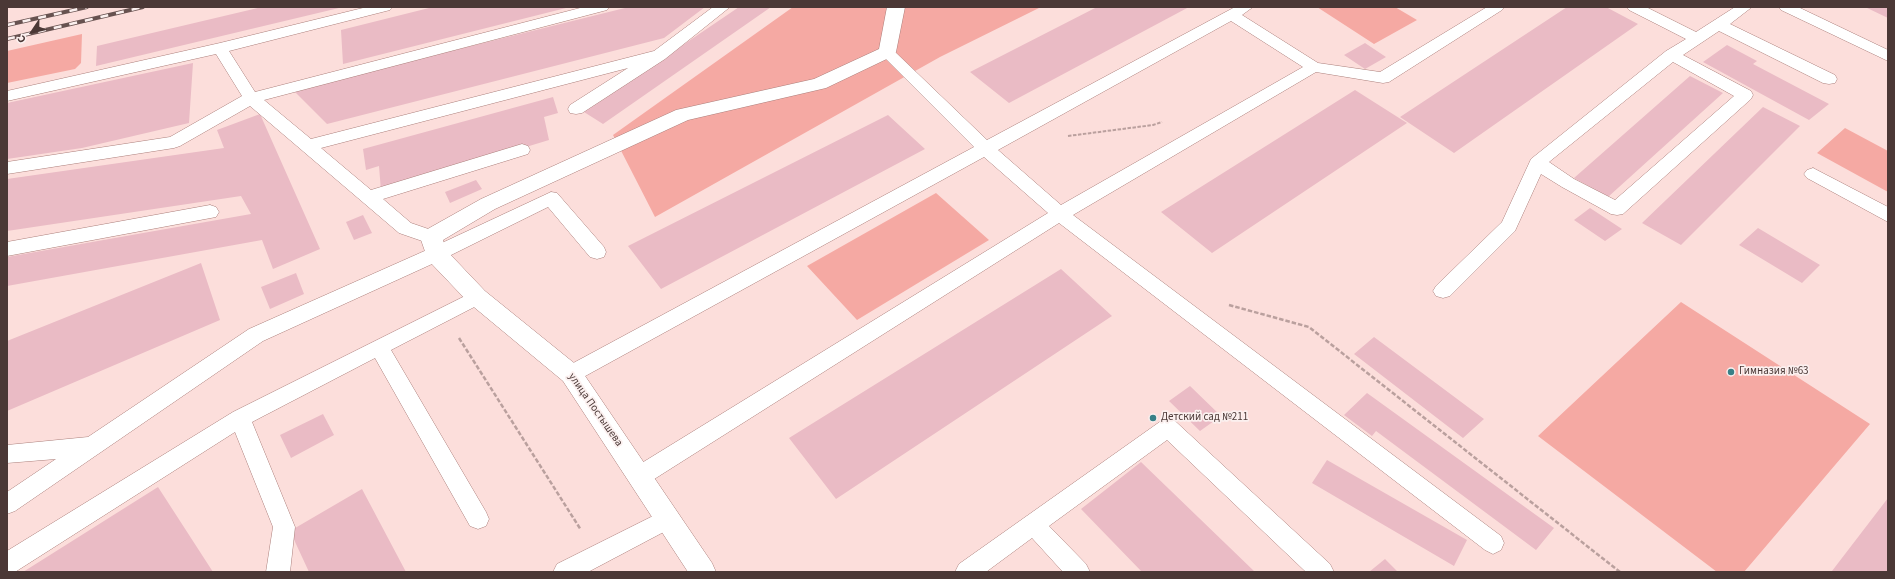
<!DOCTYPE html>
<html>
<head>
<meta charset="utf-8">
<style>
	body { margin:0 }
	#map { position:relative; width:1895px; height:579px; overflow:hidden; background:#fcdedb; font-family:"Source Sans 3",sans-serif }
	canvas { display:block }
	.frame { position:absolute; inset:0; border:8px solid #4b3836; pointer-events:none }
	.north { position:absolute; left:12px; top:12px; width:40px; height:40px; -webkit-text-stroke:3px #fbf0ef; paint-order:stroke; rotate:235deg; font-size:11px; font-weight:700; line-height:16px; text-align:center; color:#4b3836 }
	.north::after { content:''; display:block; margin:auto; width:14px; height:18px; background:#4b3836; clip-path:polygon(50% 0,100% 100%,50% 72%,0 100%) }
</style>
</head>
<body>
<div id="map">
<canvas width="1895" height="579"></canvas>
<div class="frame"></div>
<div class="north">С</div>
</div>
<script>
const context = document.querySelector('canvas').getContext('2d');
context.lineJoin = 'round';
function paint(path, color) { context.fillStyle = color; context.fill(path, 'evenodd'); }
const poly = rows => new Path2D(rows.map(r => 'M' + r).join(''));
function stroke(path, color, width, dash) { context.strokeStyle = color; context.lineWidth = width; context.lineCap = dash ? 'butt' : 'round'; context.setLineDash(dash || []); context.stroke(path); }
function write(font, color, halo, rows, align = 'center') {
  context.font = font + ' "Source Sans 3",sans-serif'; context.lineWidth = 3.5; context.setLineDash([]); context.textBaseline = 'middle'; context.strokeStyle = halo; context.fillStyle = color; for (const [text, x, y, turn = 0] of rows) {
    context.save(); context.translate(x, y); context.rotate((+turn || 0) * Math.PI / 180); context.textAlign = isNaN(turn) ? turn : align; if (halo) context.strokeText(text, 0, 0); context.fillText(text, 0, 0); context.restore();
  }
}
paint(poly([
	[793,7,1041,7,940,57,655,217,613,135],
	[1317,7,1395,7,1417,20,1374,44],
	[82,34,81,63,75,69,7,83,7,51],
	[1845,128,1888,151,1888,192,1817,153],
	[936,193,989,240,857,320,807,266],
	[1681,302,1870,424,1744,572,1717,572,1538,436]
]), '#f5a9a3');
paint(poly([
	[262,7,339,8,96,66,97,46],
	[433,7,566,7,566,8,343,64,341,30],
	[629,7,705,7,664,38,327,124,293,90],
	[739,7,771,7,603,124,584,112],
	[1097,7,1189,7,1009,103,970,72],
	[1567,7,1606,7,1638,24,1454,153,1400,117],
	[1865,7,1888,7,1888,18],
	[1365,43,1386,57,1365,69,1344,55],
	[1727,45,1757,61,1753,64,1829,104,1809,120,1703,62],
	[193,63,189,123,82,148,7,159,7,103],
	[1690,76,1723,93,1608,197,1574,178],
	[1355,90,1407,123,1212,253,1161,212],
	[553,97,558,113,544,117,549,140,381,191,379,166,366,170,363,149],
	[1763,107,1800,126,1681,245,1642,223],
	[260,114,320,249,273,269,262,240,7,286,7,257,251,214,241,196,7,231,7,179,224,148,217,130],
	[888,115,925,149,661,289,628,246],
	[476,180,482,189,450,203,445,192],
	[1590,208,1622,229,1605,241,1574,220],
	[363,215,372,233,354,240,346,222],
	[1758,228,1820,265,1802,283,1739,245],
	[201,263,220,320,7,411,7,341],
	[1061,269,1112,316,836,499,789,438],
	[296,273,304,294,270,309,261,287],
	[1374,337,1484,419,1463,438,1354,354],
	[1190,386,1221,416,1200,431,1169,401],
	[1367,393,1554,528,1536,550,1376,431,1372,436,1344,415],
	[323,414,334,435,291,458,280,435],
	[1327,460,1467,540,1454,566,1312,483],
	[1141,462,1255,572,1142,572,1081,509],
	[158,487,213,572,23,572],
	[362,489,406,572,309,572,290,531],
	[1888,498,1888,572,1832,571],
	[1385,559,1398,572,1369,572]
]), '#eabbc5');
const lane = poly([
	[367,7,392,7,390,10,229,51,255,92,584,7,609,7,607,10,264,100,311,139,654,51,713,7,730,7,665,59,582,113,576,114,570,113,568,109,570,105,628,68,321,148,371,190,522,144,528,146,530,150,528,154,383,199,411,223,437,232,440,237,437,242,431,244,399,233,250,106,180,146,174,148,7,174,7,162,170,137,242,96,216,54,7,101,7,91,220,43,367,7],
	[1235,7,1253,7,1242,15,1318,63,1380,72,1487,7,1504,7,1502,10,1389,82,1383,83,1316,72,1073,215,1501,536,1504,543,1501,550,1493,554,1485,550,1059,223,648,483,640,486,632,483,629,476,632,469,1048,213,984,157,578,380,571,382,564,380,561,374,564,368,974,147,879,52,882,49,887,47,892,49,987,140,1235,7],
	[1231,21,1303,67,1061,205,998,150,1231,21],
	[1627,7,1646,7,1696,32,1735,7,1752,7,1730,24,1835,75,1837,79,1835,83,1829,84,1823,83,1719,31,1683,55,1751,91,1753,95,1751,99,1623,214,1617,215,1611,214,1562,187,1541,174,1515,231,1450,296,1443,298,1436,296,1433,291,1436,286,1502,222,1531,159,1666,51,1686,39,1629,10,1627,7],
	[1673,62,1734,96,1615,200,1574,179,1549,162,1673,62],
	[1779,7,1798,7,1888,50,1888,61,1781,10,1779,7],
	[1813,168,1888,207,1888,222,1807,178,1804,174,1807,170,1813,168],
	[551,192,557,193,604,247,606,252,604,257,597,259,590,257,548,207,443,259,263,341,15,511,7,514,7,492,56,459,7,463,7,445,88,437,249,329,429,249,551,192],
	[210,205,216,207,219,212,216,217,7,256,7,242,210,205],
	[477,290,484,292,487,297,484,302,391,350,486,512,489,519,486,526,478,529,470,526,375,358,252,422,295,527,290,572,266,572,273,527,235,432,15,572,7,572,7,551,233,412,477,290],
	[1168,418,1175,421,1330,564,1334,572,1306,572,1167,440,1049,526,1086,564,1090,572,1063,572,1032,538,986,572,955,572,959,564,1161,421,1168,418],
	[667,509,675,512,678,519,675,526,588,572,553,572,557,564,667,509]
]);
const street = poly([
	[887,7,905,7,896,52,893,56,826,88,688,120,495,209,443,240,446,250,485,291,579,367,712,563,716,572,688,572,563,381,469,303,428,260,420,237,424,231,481,199,676,110,814,79,879,49,887,7]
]);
stroke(lane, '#ab7f7b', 1);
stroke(street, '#ab7f7b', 1);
stroke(poly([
	[1068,136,1153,125,1162,122]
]), '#baa09e', 2, [3.5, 1.5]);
stroke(poly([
	[1229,305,1309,327,1620,572],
	[459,338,581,530]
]), '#baa09e', 2.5, [4.5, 2]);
paint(lane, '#fff');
paint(street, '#fff');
const rail = poly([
	[7,25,87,7],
	[7,39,143,7]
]);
stroke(rail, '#675250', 4);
stroke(rail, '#fbf0ef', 2.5, [8]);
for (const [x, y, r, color] of [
	[1731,372,4,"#388087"],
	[1153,418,4,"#388087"]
]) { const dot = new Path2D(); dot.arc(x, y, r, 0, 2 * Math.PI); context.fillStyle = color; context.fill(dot); stroke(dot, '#fbf0ef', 1.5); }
write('11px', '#4b3836', '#fbf0ef', [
	["Гимназия №63",1739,372],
	["Детский сад №211",1161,418]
], 'left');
write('11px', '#4b3836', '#fbf0ef', [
	["улица Постышева",595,410,55]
]);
</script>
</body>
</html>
